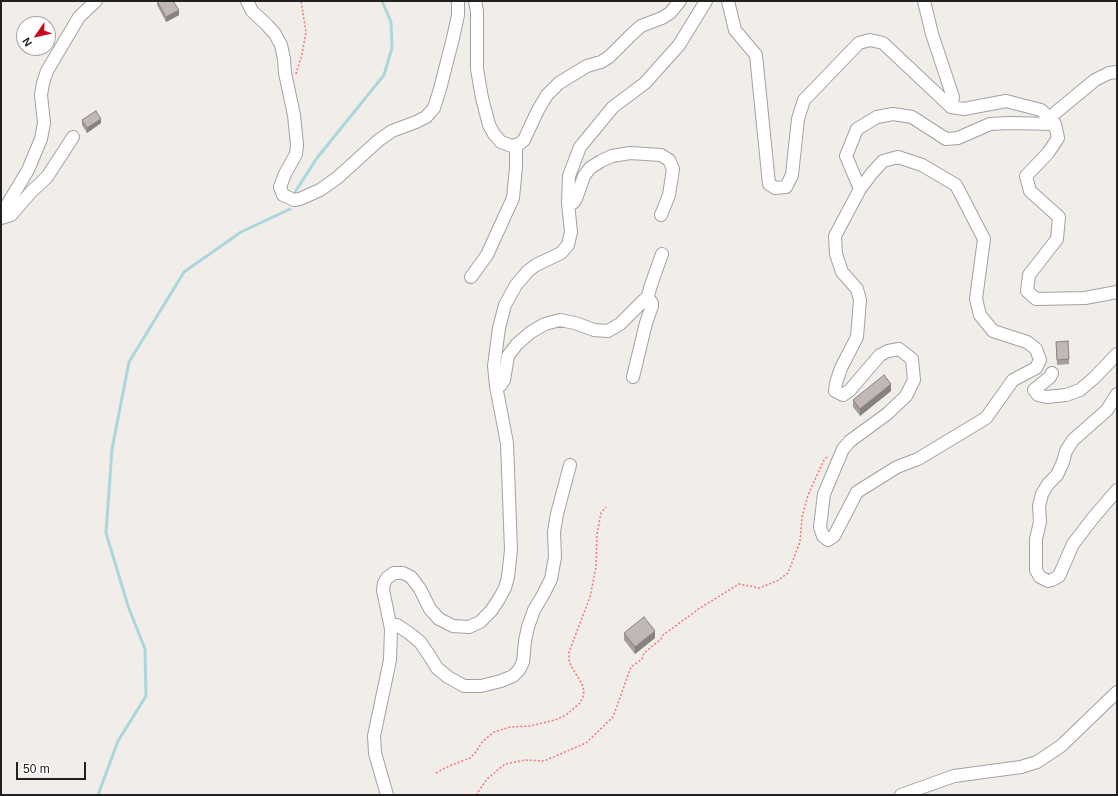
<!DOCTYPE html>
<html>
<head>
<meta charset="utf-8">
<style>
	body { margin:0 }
	#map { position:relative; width:1118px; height:796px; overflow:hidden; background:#f1ede8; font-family:Helvetica,sans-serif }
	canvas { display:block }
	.frame { position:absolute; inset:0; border:2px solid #212121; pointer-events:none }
	.north { position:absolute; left:16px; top:16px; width:40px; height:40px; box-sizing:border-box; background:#fff; border:1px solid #a6a6a6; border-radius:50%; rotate:236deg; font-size:11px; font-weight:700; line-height:16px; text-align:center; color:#212121 }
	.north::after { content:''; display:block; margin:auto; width:14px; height:18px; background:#c80a22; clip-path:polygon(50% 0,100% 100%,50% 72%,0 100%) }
	.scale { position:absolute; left:16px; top:762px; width:70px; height:18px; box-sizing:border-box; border:2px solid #212121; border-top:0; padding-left:5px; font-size:12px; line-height:14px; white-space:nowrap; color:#212121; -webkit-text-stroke:3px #fff; paint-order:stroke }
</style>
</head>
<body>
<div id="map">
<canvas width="1118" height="796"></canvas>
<div class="frame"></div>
<div class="north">N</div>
<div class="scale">50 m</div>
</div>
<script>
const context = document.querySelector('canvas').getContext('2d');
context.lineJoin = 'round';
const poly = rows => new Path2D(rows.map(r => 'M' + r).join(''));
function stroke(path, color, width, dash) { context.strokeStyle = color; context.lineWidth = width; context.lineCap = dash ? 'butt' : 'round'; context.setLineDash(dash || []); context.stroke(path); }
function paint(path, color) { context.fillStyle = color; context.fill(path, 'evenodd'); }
stroke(poly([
	[295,192,317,158,384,75,392,48,391,22,382,1],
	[98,795,118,741,146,696,145,649,128,606,106,533,112,449,129,362,184,272,241,232,290,209]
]), '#abd7dc', 3);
const minor = poly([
	[247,1,252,11,267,25,275,34,281,45,284,59,285,73,294,115,297,145,296,154,285,174,280,187,283,195,294,200,300,199,320,190,337,178,379,140,392,131,416,122,426,117,434,108,440,89,453,38,458,15,458,1],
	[475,1,477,11,477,69,482,98,489,125,494,134,501,142,512,146,519,144,524,140,538,110,547,95,559,83,587,66,601,62,609,57,631,35,641,26,662,18,670,13,680,1],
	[728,1,735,30,756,55,769,184,775,188,786,187,792,175,798,119,804,100,859,43,870,40,883,43,951,107,964,109,1006,101,1041,110,1055,124,1058,138,1048,153,1026,176,1030,191,1059,217,1057,239,1029,275,1027,291,1036,299,1085,298,1117,292],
	[924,1,932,34,953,97,951,107],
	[1049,118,1095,80,1109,73,1117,72],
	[860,189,872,173,883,161,898,157,922,165,956,185,984,239,976,299,980,315,993,331,1027,342,1036,349,1040,360,1036,368,1013,380,986,418,918,459,897,467,857,492,834,536,828,540,823,536,820,527,824,494,843,449,850,441,887,414,906,396,914,380,912,359,899,349,888,351,880,355,850,390,843,395,835,391,836,383,841,368,857,337,860,300,857,289,842,272,836,254,835,236,860,189,846,156,857,129,877,117,893,114,912,117,946,139,958,138,990,124,1010,123,1055,124],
	[568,203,573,203,576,199,584,176,590,168,601,161,612,156,630,153,661,155,669,160,673,169,669,195,661,215],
	[1,215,28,170,41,139,44,123,41,95,43,83,47,71,79,17,96,1],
	[1,218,11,215,31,192,47,177,73,137],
	[471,277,487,255,513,198,516,167,516,146],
	[647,299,651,285,662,254],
	[1052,373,1050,377,1034,390,1038,395,1047,397,1066,395,1080,390,1094,378,1117,354],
	[496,386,501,385,504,380,508,356,517,344,531,332,545,324,560,320,575,323,594,330,608,331,620,324,644,300,649,299,652,303,652,306,646,323,633,377],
	[1117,394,1107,410,1073,440,1066,451,1063,462,1057,475,1048,484,1042,494,1039,506,1040,522,1036,539,1036,570,1040,577,1048,581,1052,580,1059,576,1073,544,1093,518,1117,490],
	[390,623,397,625,409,633,420,642,429,655,437,668,448,677,464,686,481,686,501,681,513,676,519,670,523,662,525,641,528,627,534,610,543,595,551,579,555,557,554,532,557,514,570,465],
	[387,795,375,753,374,736,390,660,391,629,383,590,384,583,387,578,394,573,403,573,411,577,420,589,430,609,439,619,453,626,469,627,480,622,491,611,499,599,505,588,508,577,511,550,507,443,496,386,494,366,499,328,505,305,516,285,528,271,536,265,561,253,568,245,571,232,568,203,569,176,580,147,613,107,645,83,679,45,706,1],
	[901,795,954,776,1021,767,1037,762,1061,746,1117,692]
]);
stroke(minor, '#a2a2a2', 14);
stroke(poly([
	[296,74,302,54,306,32,301,1],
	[436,773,449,766,470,758,475,753,483,741,494,732,510,727,530,726,555,720,566,715,580,703,583,697,584,691,582,684,571,666,569,660,569,652,590,597,596,567,597,534,601,513,606,507],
	[476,795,487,779,505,764,525,760,544,761,586,743,613,717,631,667,642,659,644,653,661,639,663,635,700,608,739,584,759,588,777,581,788,573,800,542,802,517,808,495,824,460,827,457]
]), '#f3777a', 1.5, [2, 2]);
stroke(minor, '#fff', 12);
paint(poly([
	[157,1,179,15,166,22,157,5],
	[82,120,101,123,87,133,82,125],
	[1056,342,1069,359,1069,364,1057,365],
	[891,391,860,416,853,407,853,400],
	[624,633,655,638,635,654,624,640]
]), '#a69e9c');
paint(poly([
	[179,10,179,15,166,22,166,17],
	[101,119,101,123,87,133,87,128],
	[891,384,891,391,860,416,860,409],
	[655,631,655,638,635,654,635,647]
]), '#87817f');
const building = poly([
	[157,1,173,1,179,10,166,17,157,1],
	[96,111,101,119,87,128,82,120,96,111],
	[1068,341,1069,359,1057,360,1056,342,1068,341],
	[884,375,891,384,860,409,853,400,884,375],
	[644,617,655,631,635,647,624,633,644,617]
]);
paint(building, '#c1b8b5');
stroke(building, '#87817f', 1);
</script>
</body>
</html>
